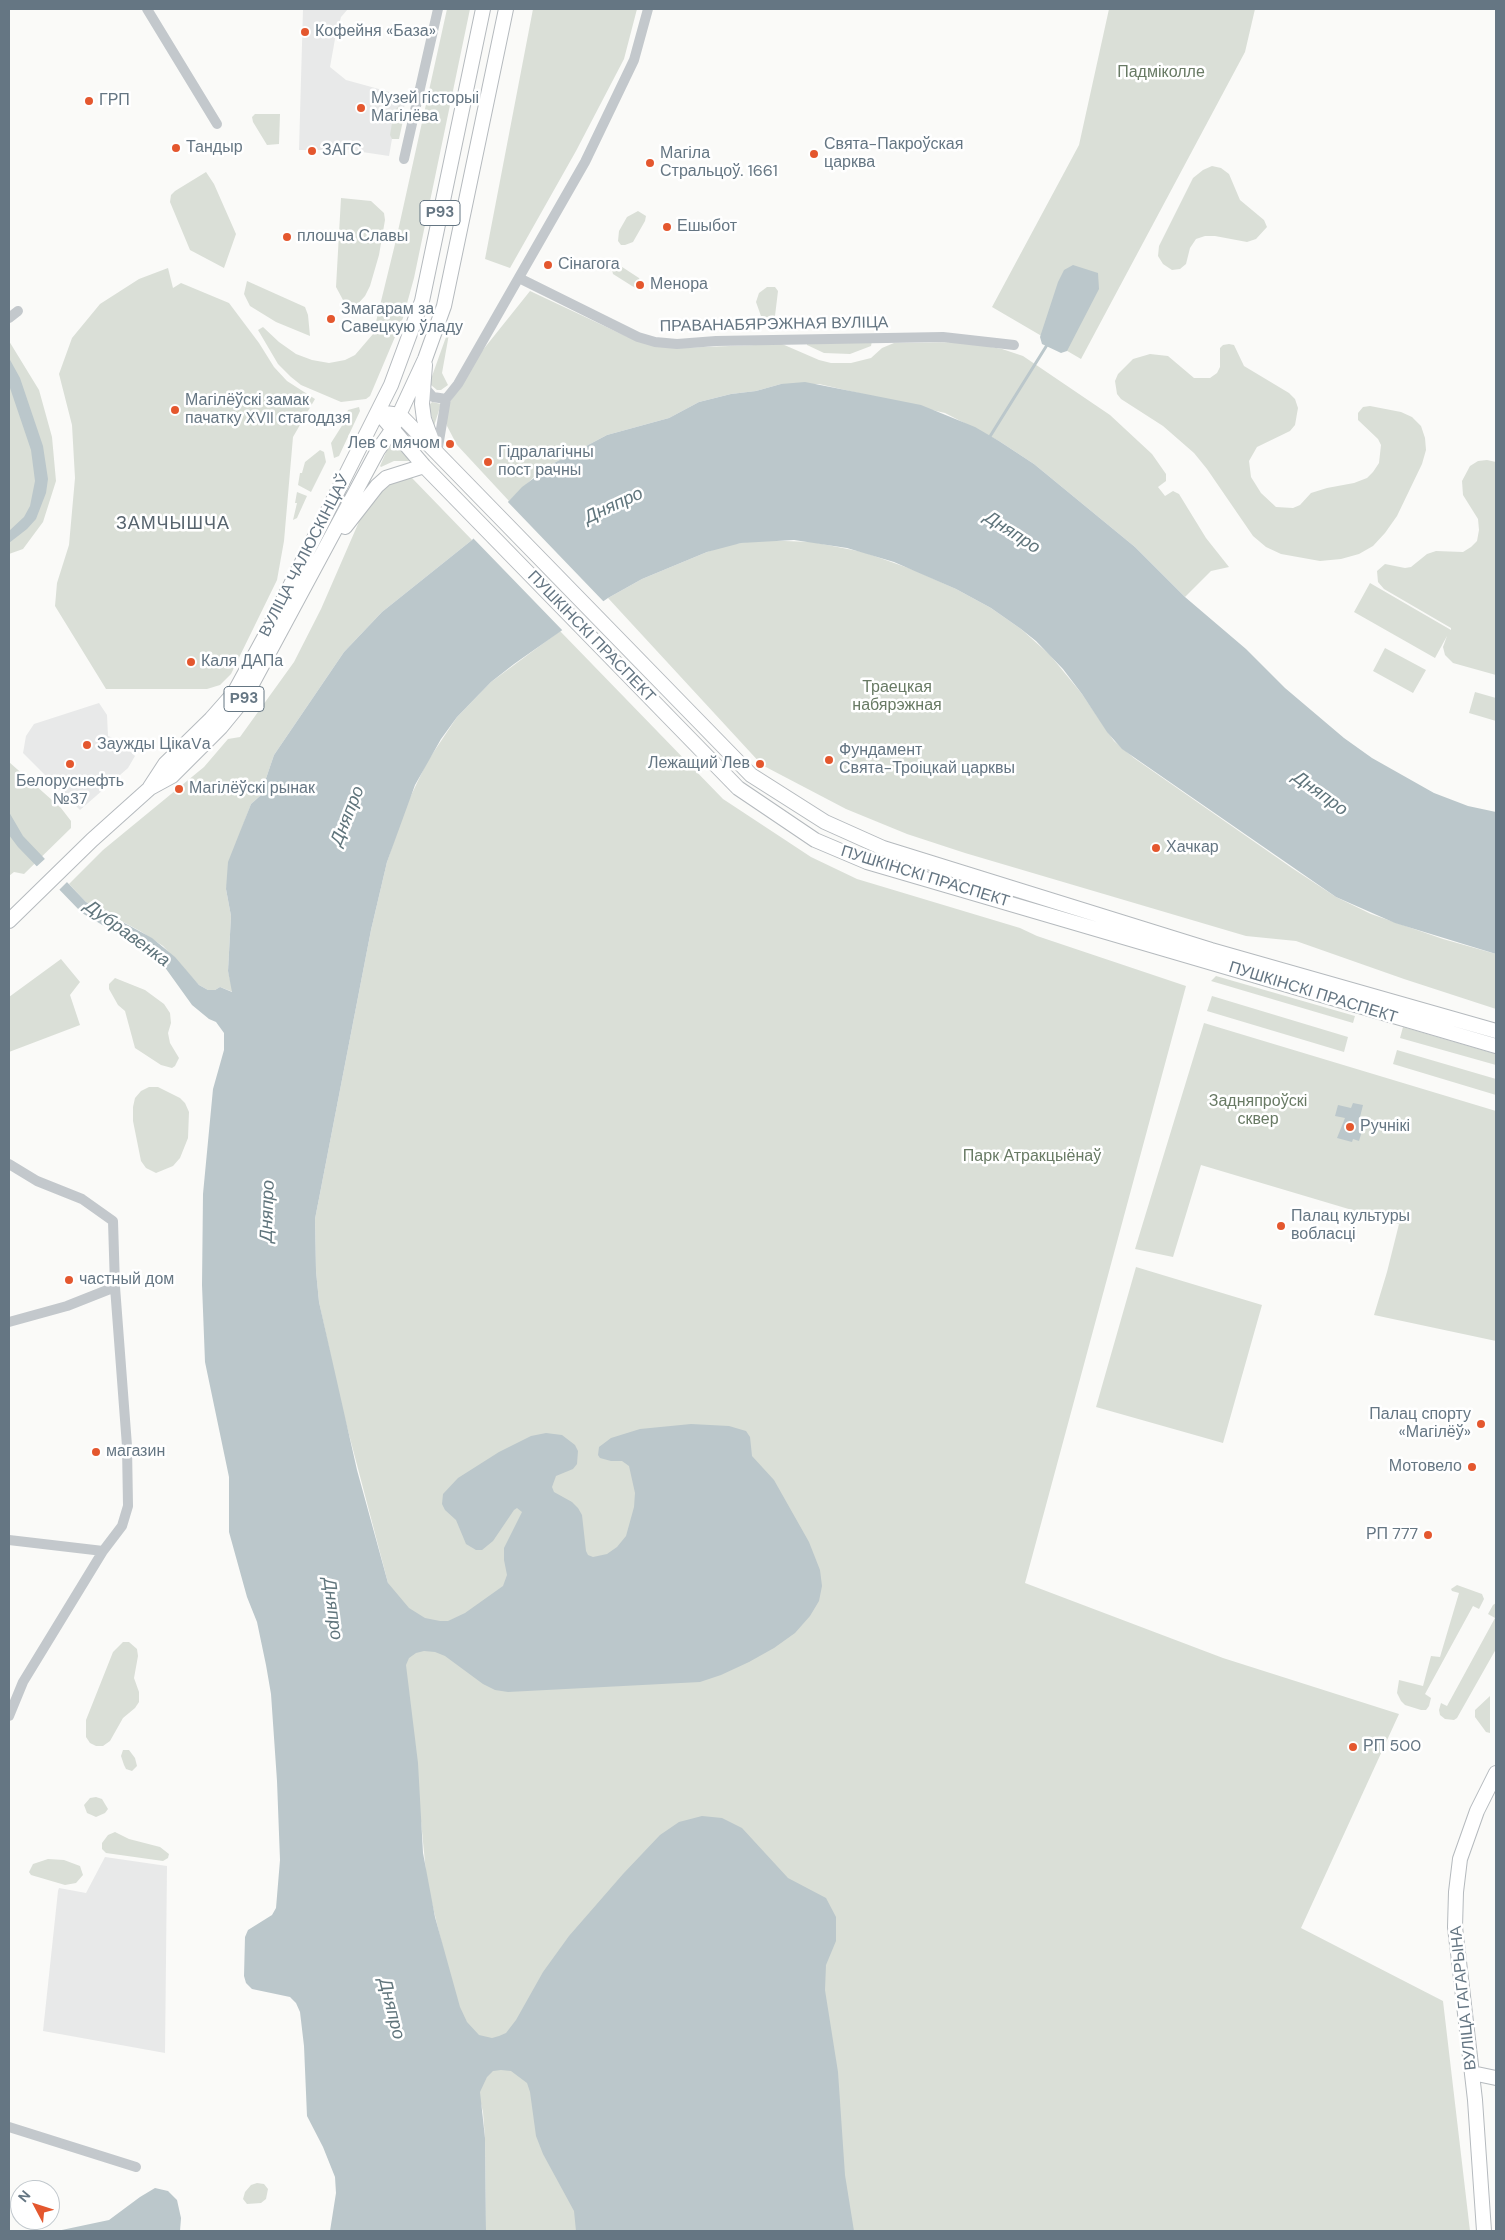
<!DOCTYPE html>
<html>
<head>
<meta charset="utf-8">
<style>
	body { margin:0 }
	#map { position:relative; width:1505px; height:2240px; overflow:hidden; background:#fafaf8; font-family:"DM Sans",sans-serif }
	canvas { display:block }
	.frame { position:absolute; inset:0; border:10px solid #657683; pointer-events:none }
	.north { position:absolute; left:10px; top:2180px; width:50px; height:50px; box-sizing:border-box; background:#fff; border:1px solid #c1c8cd; border-radius:50%; rotate:310deg; font-size:14px; font-weight:700; line-height:20px; text-align:center; color:#657683 }
	.north::after { content:''; display:block; margin:auto; width:18px; height:22px; background:#e4572e; clip-path:polygon(50% 0,100% 100%,50% 72%,0 100%) }
</style>
</head>
<body>
<div id="map">
<canvas width="1505" height="2240"></canvas>
<div class="frame"></div>
<div class="north">N</div>
</div>
<script>
const context = document.querySelector('canvas').getContext('2d');
context.lineJoin = 'round';
function paint(path, color) { context.fillStyle = color; context.fill(path, 'evenodd'); }
const poly = rows => new Path2D(rows.map(r => 'M' + r).join(''));
function stroke(path, color, width, dash) { context.strokeStyle = color; context.lineWidth = width; context.lineCap = dash ? 'butt' : 'round'; context.setLineDash(dash || []); context.stroke(path); }
function write(font, color, halo, rows, align = 'center') {
  context.font = font + ' "DM Sans",sans-serif'; context.lineWidth = 5; context.setLineDash([]); context.textBaseline = 'middle'; context.strokeStyle = halo; context.fillStyle = color; for (const [text, x, y, turn = 0] of rows) {
    context.save(); context.translate(x, y); context.rotate((+turn || 0) * Math.PI / 180); context.textAlign = isNaN(turn) ? turn : align; if (halo) context.strokeText(text, 0, 0); context.fillText(text, 0, 0); context.restore();
  }
}
paint(poly([
	[303,9,348,9,341,17,335,39,330,67,346,80,408,97,392,139,389,156,342,149,337,154,321,150,299,150],
	[99,703,107,715,108,736,118,740,135,756,128,768,80,810,23,753,26,736,34,724],
	[105,1857,167,1866,165,2053,43,2031,58,1891,59,1888,86,1893]
]), '#e8e9e9');
paint(poly([
	[447,9,470,9,414,278,403,318,370,396,366,399,341,402,301,385,291,377,278,364,258,330,263,327,279,342,296,354,312,360,329,363,345,360,355,355,373,334,396,240],
	[533,9,637,9,624,59,576,151,510,268,485,259],
	[1109,9,1255,9,1245,52,1081,359,992,307,1079,145],
	[400,105,404,116,399,139,392,139,390,135,394,111],
	[255,114,280,114,279,144,267,145,253,122,252,117],
	[1212,166,1221,168,1229,174,1240,200,1264,220,1267,227,1256,239,1247,242,1215,236,1205,236,1196,239,1190,248,1186,264,1180,269,1172,270,1163,264,1158,256,1159,246,1193,178,1203,170],
	[206,172,214,184,236,234,224,268,190,250,170,202,171,195,175,191],
	[341,198,371,201,384,213,385,220,379,255,370,286,365,296,354,308,343,300,336,287],
	[638,211,646,216,645,221,633,242,625,245,621,245,618,241,619,231,627,217],
	[616,263,639,278,641,283,639,286,636,288,632,286,613,274,611,266],
	[168,268,173,288,181,283,229,303,259,343,274,367,287,381,315,399,293,437,284,541,277,580,231,674,220,685,207,689,106,689,55,606,57,583,69,545,75,478,72,425,59,374,72,338,100,304,139,279],
	[247,281,305,307,308,315,310,336,276,322,250,306,244,294],
	[767,287,775,287,778,291,775,316,768,322,762,319,756,302,759,293],
	[530,291,632,339,677,348,782,344,819,360,831,363,851,363,871,358,882,348,894,343,964,342,1002,349,1023,356,1110,415,1152,454,1166,474,1166,481,1158,487,1165,496,1173,491,1179,494,1206,538,1229,567,1211,571,1185,597,1135,547,1034,464,999,441,945,413,819,384,781,384,756,391,731,394,699,402,669,418,607,435,554,463,536,475,509,501,457,445,447,426,446,417,447,407,478,356],
	[451,323,442,373,448,385,441,390,437,390,431,385,431,379],
	[9,341,39,390,52,437,56,481,43,522,23,549,9,554],
	[872,341,871,346,850,354,824,353,807,345,807,343],
	[1229,344,1234,345,1244,366,1289,393,1295,399,1298,408,1295,425,1290,431,1257,447,1249,461,1251,477,1261,493,1276,507,1293,508,1300,505,1311,493,1327,488,1354,483,1367,478,1373,472,1379,463,1381,445,1378,439,1358,420,1358,413,1363,407,1370,406,1401,412,1412,417,1421,426,1425,438,1426,450,1422,464,1397,516,1385,533,1373,546,1359,554,1341,559,1320,561,1281,554,1266,547,1253,536,1207,469,1194,453,1163,426,1121,399,1117,394,1115,381,1118,374,1133,359,1150,354,1168,356,1194,378,1210,378,1217,373,1220,367,1220,348,1223,345],
	[432,402,441,404,434,426,429,405],
	[359,407,360,411,339,456,334,458,331,443,343,424,342,423,348,410],
	[395,440,409,457,409,461,394,461,381,467,380,466,391,441],
	[320,450,324,452,326,462,311,492,298,485,300,473,302,473,305,462],
	[1487,460,1496,462,1496,675,1453,663,1445,655,1443,647,1447,636,1435,658,1354,612,1370,583,1451,630,1451,628,1384,589,1378,582,1377,571,1385,564,1405,568,1411,567,1427,554,1436,551,1463,552,1471,547,1477,541,1479,530,1478,519,1463,495,1462,481,1470,466,1478,461],
	[406,476,412,478,472,540,382,612,344,652,274,755,260,796,251,804,242,828,226,889,231,916,228,971,233,992,220,987,215,990,208,990,199,985,163,946,140,931,86,902,69,884,103,850,204,767,228,739,240,737,294,662,321,609,368,501,380,485],
	[297,492,307,496,297,518,293,520,297,503,295,503],
	[757,540,812,542,863,552,914,570,956,589,991,608,1021,629,1050,655,1082,694,1114,741,1134,758,1292,868,1336,897,1371,914,1443,939,1496,954,1496,1009,1404,979,1296,941,1246,936,965,853,907,834,846,809,762,765,608,598,642,579,707,552,724,546],
	[560,631,723,799,811,857,857,879,1020,928,1037,936,1186,986,1025,1583,1223,1658,1399,1714,1301,1928,1443,2001,1470,2231,486,2231,485,2138,483,2112,427,1883,421,1821,388,1583,341,1404,319,1302,316,1271,315,1219,371,930,387,862,405,808,427,762,457,717,491,682],
	[1385,648,1426,670,1413,693,1373,671],
	[1475,692,1496,698,1496,721,1469,713],
	[9,762,61,808,71,821,71,828,24,874,14,872,9,876],
	[61,959,80,982,70,995,80,1025,9,1052,9,997],
	[1216,976,1355,1016,1353,1023,1211,981],
	[115,978,145,990,164,1004,170,1013,171,1023,168,1033,170,1043,179,1058,175,1066,172,1068,161,1065,135,1048,125,1011,118,1005,109,989,109,984],
	[1212,996,1348,1037,1344,1052,1207,1011],
	[1204,1023,1496,1111,1496,1341,1374,1315,1387,1272,1399,1224,1201,1165,1173,1257,1135,1249],
	[1403,1027,1496,1054,1496,1065,1400,1038],
	[1397,1050,1496,1079,1496,1095,1393,1064],
	[149,1087,158,1087,180,1098,185,1103,189,1112,188,1138,180,1158,173,1166,156,1173,146,1168,141,1161,133,1121,133,1107,135,1098,141,1091],
	[1136,1267,1262,1305,1223,1443,1096,1407],
	[1457,1585,1482,1594,1484,1599,1479,1609,1473,1606,1425,1694,1431,1698,1429,1706,1426,1710,1421,1710,1405,1705,1401,1701,1397,1693,1399,1680,1423,1686,1431,1656,1440,1657,1459,1593,1452,1591,1451,1589],
	[1496,1603,1496,1649,1457,1718,1454,1720,1445,1719,1440,1715,1439,1710,1441,1703,1447,1706,1495,1618,1488,1614,1493,1605],
	[123,1642,129,1642,137,1649,138,1656,134,1678,139,1692,139,1702,135,1708,123,1718,110,1741,103,1746,96,1746,90,1743,86,1737,86,1720,113,1652],
	[1490,1696,1490,1733,1486,1732,1475,1717,1475,1710],
	[123,1750,129,1750,135,1758,137,1766,132,1771,126,1769,124,1765,121,1756],
	[96,1797,102,1799,108,1809,105,1813,96,1817,87,1813,84,1805,90,1798],
	[115,1832,129,1839,160,1847,169,1854,168,1858,163,1861,106,1853,102,1849,102,1843,108,1835],
	[48,1859,64,1860,80,1866,83,1875,76,1883,65,1885,31,1875,29,1872,33,1864],
	[257,2183,264,2184,268,2189,266,2199,261,2203,247,2204,243,2199,245,2192,251,2185]
]), '#dadfd7');
paint(poly([
	[1073,265,1098,273,1099,289,1067,351,1061,353,1042,344,1040,337,1058,282,1064,270],
	[9,358,20,378,43,446,48,479,46,493,36,519,27,529,9,543,9,531,24,517,30,506,35,481,31,450,9,385],
	[805,382,921,405,975,427,999,441,1034,464,1135,547,1185,597,1246,649,1285,688,1344,738,1372,758,1434,793,1468,806,1496,812,1496,954,1395,923,1336,897,1122,749,1107,732,1082,694,1063,669,1036,641,1021,629,991,608,956,589,894,562,847,548,794,540,741,543,707,552,642,579,608,598,514,664,491,682,457,717,441,739,415,785,387,862,371,930,315,1219,316,1271,319,1302,357,1470,388,1583,409,1608,425,1618,440,1621,448,1621,465,1613,503,1586,507,1575,504,1560,504,1548,522,1512,517,1508,514,1510,493,1541,482,1550,476,1550,466,1544,456,1520,445,1510,442,1504,443,1494,458,1478,499,1452,531,1436,546,1433,562,1435,575,1445,578,1451,577,1464,573,1469,556,1476,552,1487,554,1492,572,1502,578,1508,582,1515,586,1551,588,1555,593,1557,607,1554,617,1547,626,1536,634,1507,635,1493,629,1466,622,1461,611,1461,600,1458,598,1455,599,1447,611,1438,640,1429,691,1424,729,1426,746,1431,750,1437,752,1456,774,1480,809,1542,820,1570,822,1586,819,1601,810,1616,795,1633,774,1648,749,1662,721,1675,700,1682,508,1692,495,1690,483,1684,445,1656,435,1652,424,1651,416,1653,409,1658,406,1665,418,1763,423,1853,435,1917,460,2007,467,2022,479,2035,492,2038,499,2036,506,2033,516,2020,543,1972,569,1936,623,1874,660,1835,679,1822,702,1816,722,1818,742,1828,788,1878,826,1898,836,1917,836,1941,826,1965,825,1990,838,2072,845,2175,854,2231,576,2231,574,2211,543,2154,536,2136,530,2092,527,2083,511,2071,501,2070,493,2071,487,2077,480,2092,485,2138,486,2231,330,2231,336,2193,335,2177,323,2147,307,2116,304,2046,300,2012,296,2003,290,1997,252,1989,246,1983,244,1976,245,1937,248,1930,272,1915,276,1908,280,1860,277,1781,271,1694,266,1665,257,1622,247,1597,229,1532,229,1477,205,1362,202,1285,203,1194,213,1089,224,1050,224,1033,216,1022,209,1019,192,1005,164,966,143,949,82,913,18,847,9,835,9,812,23,836,86,902,152,938,175,957,199,985,208,990,215,990,220,987,232,992,228,971,231,916,226,889,228,862,251,804,260,796,274,755,344,652,382,612,472,540,522,487,554,463,607,435,669,418,699,402,731,394,756,391,781,384],
	[1353,1103,1363,1105,1360,1117,1366,1118,1359,1141,1353,1139,1352,1142,1337,1138,1345,1118,1335,1116,1338,1105,1351,1108],
	[155,2188,168,2191,177,2200,181,2218,180,2231,57,2231,109,2220,140,2197]
]), '#bbc7cb');
paint(poly([
	[506,500,605,603,564,632,472,537],
	[47,857,69,880,58,891,35,868]
]), '#fafaf8');
stroke(poly([
	[989,438,1047,345]
]), '#bbc7cb', 3);
const major = poly([
	[425,365,422,404,424,419,434,446],
	[378,412,424,466,738,788,815,840,867,862,1496,1046],
	[378,412,400,415,751,775,825,822,883,848,1211,950,1496,1031],
	[345,527,377,486,386,478,424,466],
	[150,787,165,764,211,719,234,693,265,636,391,385,422,301,483,9],
	[9,921,92,840,150,788,172,776,221,727,244,699,378,450,392,430,425,359,444,306,506,9],
	[1472,2073,1496,2078],
	[1484,2231,1475,2100,1455,1927,1456,1892,1460,1859,1477,1811,1496,1773]
]);
stroke(major, '#b5babe', 16);
stroke(poly([
	[147,9,217,124],
	[404,159,438,9],
	[519,278,638,337,655,342,677,344,716,341,943,337,1014,345],
	[9,318,18,311],
	[425,388,433,397,446,399],
	[437,453,446,399,458,384,585,162,634,60,648,9],
	[9,1164,37,1181,82,1199,113,1221,115,1287,67,1306,9,1322],
	[9,1540,103,1551],
	[9,1716,23,1682,103,1551,122,1526,128,1506,127,1446,115,1287],
	[9,2127,136,2167]
]), '#c3c8cc', 10);
stroke(major, '#fff', 14);
for (const [x, y, r, color] of [
	[305,32,5,"#e4572e"],
	[89,101,5,"#e4572e"],
	[361,108,5,"#e4572e"],
	[176,148,5,"#e4572e"],
	[312,151,5,"#e4572e"],
	[814,154,5,"#e4572e"],
	[650,163,5,"#e4572e"],
	[667,227,5,"#e4572e"],
	[287,237,5,"#e4572e"],
	[548,265,5,"#e4572e"],
	[640,285,5,"#e4572e"],
	[331,319,5,"#e4572e"],
	[175,410,5,"#e4572e"],
	[450,444,5,"#e4572e"],
	[488,462,5,"#e4572e"],
	[191,662,5,"#e4572e"],
	[87,745,5,"#e4572e"],
	[829,760,5,"#e4572e"],
	[70,764,5,"#e4572e"],
	[760,764,5,"#e4572e"],
	[179,789,5,"#e4572e"],
	[1156,848,5,"#e4572e"],
	[1350,1127,5,"#e4572e"],
	[1281,1226,5,"#e4572e"],
	[69,1280,5,"#e4572e"],
	[1481,1424,5,"#e4572e"],
	[96,1452,5,"#e4572e"],
	[1472,1467,5,"#e4572e"],
	[1428,1535,5,"#e4572e"],
	[1353,1747,5,"#e4572e"]
]) { const dot = new Path2D(); dot.arc(x, y, r, 0, 2 * Math.PI); context.fillStyle = color; context.fill(dot); stroke(dot, '#fff', 2); }
for (const [x, y, w] of [
	[440,213,40],
	[244,699,40]
]) { const box = new Path2D(); box.roundRect(x - w / 2, y - 12.5, w, 25, 4); context.fillStyle = '#fff'; context.fill(box); stroke(box, '#657683', 1); }
write('bold 15px', '#657683', null, [
	["Р93",440,213],
	["Р93",244,699]
]);
write('16px', '#657683', '#fff', [
	["Кофейня «База»",315,32],
	["Музей гісторыі",371,99],
	["Магілёва",371,117],
	["ГРП",99,101],
	["Свята-Пакроўская",824,145],
	["царква",824,163],
	["Тандыр",186,148],
	["ЗАГС",322,151],
	["Магіла",660,154],
	["Стральцоў. 1661",660,172],
	["Ешыбот",677,227],
	["плошча Славы",297,237],
	["Сінагога",558,265],
	["Менора",650,285],
	["Змагарам за",341,310],
	["Савецкую ўладу",341,328],
	["Магілёўскі замак",185,401],
	["пачатку XVII стагоддзя",185,419],
	["Лев с мячом",440,444,"right"],
	["Гідралагічны",498,453],
	["пост рачны",498,471],
	["Каля ДАПа",201,662],
	["Заужды ЦікаVа",97,745],
	["Фундамент",839,751],
	["Свята-Троіцкай царквы",839,769],
	["Лежащий Лев",750,764,"right"],
	["Белоруснефть",70,782,"center"],
	["№37",70,800,"center"],
	["Магілёўскі рынак",189,789],
	["Хачкар",1166,848],
	["Ручнікі",1360,1127],
	["Палац культуры",1291,1217],
	["вобласці",1291,1235],
	["частный дом",79,1280],
	["Палац спорту",1471,1415,"right"],
	["«Магілёў»",1471,1433,"right"],
	["магазин",106,1452],
	["Мотовело",1462,1467,"right"],
	["РП 777",1418,1535,"right"],
	["РП 500",1363,1747]
], 'left');
write('16px', '#687a64', '#fff', [
	["Падміколле",1161,73],
	["Траецкая",897,688],
	["набярэжная",897,706],
	["Задняпроўскі",1258,1102],
	["сквер",1258,1120],
	["Парк Атракцыёнаў",1032,1157]
]);
write('16px', '#657683', '#fff', [
	["ПРАВАНАБЯРЭЖНАЯ ВУЛІЦА",774,325,-1],
	["ВУЛІЦА ЧАЛЮСКІНЦАЎ",305,556,-63],
	["ПУШКІНСКІ ПРАСПЕКТ",591,637,46],
	["ПУШКІНСКІ ПРАСПЕКТ",925,877,17],
	["ПУШКІНСКІ ПРАСПЕКТ",1313,993,17],
	["ВУЛІЦА ГАГАРЫНА",1464,1998,-96]
]);
write('italic 18px', '#60757c', '#fff', [
	["Дняпро",614,506,-25],
	["Дняпро",1012,533,33],
	["Дняпро",1320,794,36],
	["Дняпро",348,816,-68],
	["Дубравенка",127,934,36],
	["Дняпро",268,1211,-88],
	["Дняпро",332,1609,83],
	["Дняпро",391,2009,76]
]);
context.letterSpacing = '1px';
write('18px', '#57646e', '#fff', [
	["ЗАМЧЫШЧА",173,524]
]);
context.letterSpacing = '0px';
</script>
</body>
</html>
